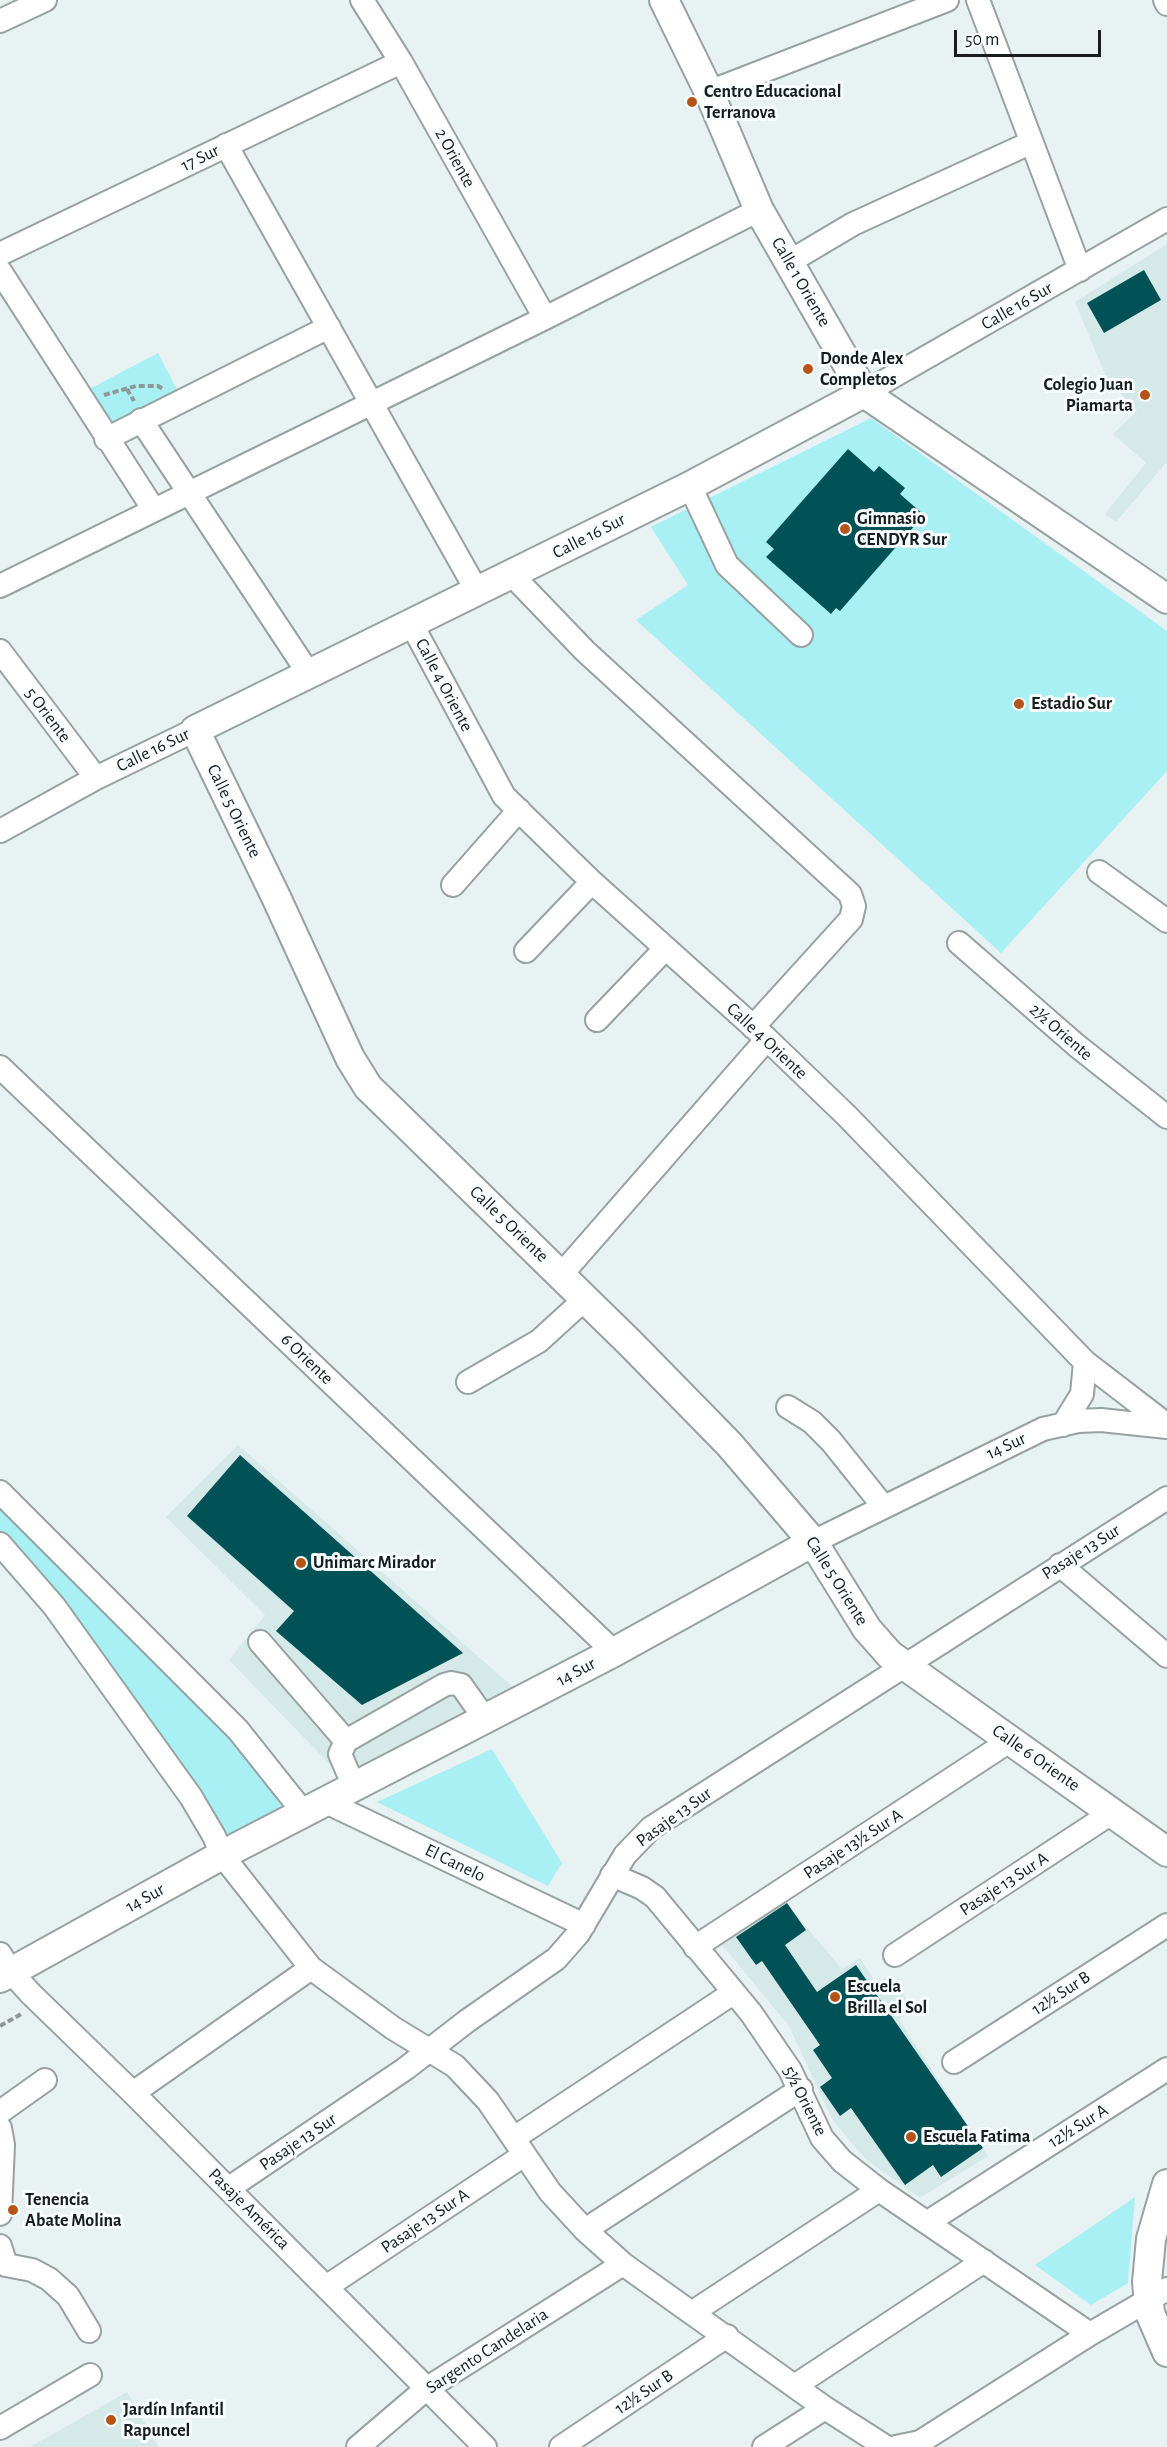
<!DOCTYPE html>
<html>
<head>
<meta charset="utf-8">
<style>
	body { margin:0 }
	#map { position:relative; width:1167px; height:2447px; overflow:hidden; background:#e8f2f2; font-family:"Alegreya Sans",sans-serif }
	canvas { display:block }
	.scale { position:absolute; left:954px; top:30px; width:147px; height:27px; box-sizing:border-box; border:3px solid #191c1d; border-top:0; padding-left:8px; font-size:18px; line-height:21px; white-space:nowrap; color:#191c1d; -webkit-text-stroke:4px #f8feff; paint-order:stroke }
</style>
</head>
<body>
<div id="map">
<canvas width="1167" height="2447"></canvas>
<div class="scale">50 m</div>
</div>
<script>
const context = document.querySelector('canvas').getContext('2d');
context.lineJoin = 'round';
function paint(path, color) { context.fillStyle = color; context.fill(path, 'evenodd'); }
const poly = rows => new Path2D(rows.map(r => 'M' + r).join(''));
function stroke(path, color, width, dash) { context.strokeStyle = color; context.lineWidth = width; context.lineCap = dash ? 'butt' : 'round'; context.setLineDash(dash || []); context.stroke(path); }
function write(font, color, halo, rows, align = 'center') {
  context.font = font + ' "Alegreya Sans",sans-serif'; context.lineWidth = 6; context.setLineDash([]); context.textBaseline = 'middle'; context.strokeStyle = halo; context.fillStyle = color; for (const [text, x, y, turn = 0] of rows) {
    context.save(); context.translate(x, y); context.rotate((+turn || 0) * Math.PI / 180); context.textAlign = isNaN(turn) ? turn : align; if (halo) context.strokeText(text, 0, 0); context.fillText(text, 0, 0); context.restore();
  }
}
paint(poly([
	[1167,244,1167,462,1116,522,1105,514,1146,463,1113,434,1137,411,1107,379,1075,302],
	[238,1445,514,1688,345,1780,229,1660,265,1615,166,1517],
	[783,1899,842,1969,860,1958,876,1983,891,1975,914,2010,899,2019,988,2156,920,2198,865,2159,832,2119,789,2026,719,1941],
	[127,2392,159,2447,30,2447]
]), '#d5e9e9');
paint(poly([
	[158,353,182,399,106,439,78,395],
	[871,418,1167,631,1167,771,1001,953,636,620,688,585,651,527],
	[0,1505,233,1733,287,1815,228,1846,0,1539],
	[492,1749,562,1863,548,1886,377,1802],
	[1135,2197,1128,2283,1091,2305,1035,2265]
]), '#a8f0f3');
paint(poly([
	[1144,270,1161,300,1104,333,1087,303],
	[848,449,874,472,879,466,905,488,900,494,924,515,840,611,836,608,831,614,766,557,774,549,766,542],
	[240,1455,463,1653,362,1705,276,1631,294,1611,187,1516],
	[787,1903,806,1930,785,1945,817,1992,856,1965,983,2148,941,2177,933,2165,905,2185,851,2108,840,2116,820,2087,832,2078,813,2050,820,2045,762,1961,756,1965,736,1937]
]), '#005256');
const minor = poly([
	[362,0,401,62,545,318],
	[978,0,1080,270],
	[1165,0,1167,4],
	[0,21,45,0],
	[709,92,947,0],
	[226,145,477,591],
	[0,254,401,62],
	[789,262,853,224,1030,143],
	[0,271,154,510],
	[864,393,1167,219],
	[141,420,309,674],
	[106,439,329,327],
	[690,486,727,565,801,635],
	[512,575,585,651,850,894,854,906,851,919,753,1027],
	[0,586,545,318,759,210],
	[411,623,504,796,592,882,767,1039,847,1116,1085,1362,1167,1425],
	[0,651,96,778],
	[0,831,96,778,195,730],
	[1099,872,1167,921],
	[453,885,519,810],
	[959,943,1076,1045,1167,1117],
	[526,951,592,882],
	[597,1020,665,949],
	[0,1067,614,1652],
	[561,1275,767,1039],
	[468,1382,539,1341,585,1299],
	[788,1407,812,1422,831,1441,883,1506],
	[1063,1425,1082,1394,1085,1362],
	[0,1492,238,1730,304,1813],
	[813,1542,1043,1429,1078,1421,1101,1420,1167,1427],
	[0,1544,54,1606,191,1797,214,1836,222,1855,311,1968,393,2028,455,2066,488,2101,550,2192,585,2230,623,2264,825,2408,886,2447],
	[1060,1565,1167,1656],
	[260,1642,346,1741],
	[354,1787,340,1754,346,1741,444,1685,451,1683,461,1685,485,1719],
	[326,1802,584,1925],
	[612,1875,642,1888,655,1897,751,2013,790,2070,822,2138,842,2161,879,2190,1090,2334],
	[695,1947,1011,1740],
	[0,1954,11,1972,31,1994,133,2093,485,2447],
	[895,1955,1113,1812],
	[954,2062,1167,1925],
	[133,2093,311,1968],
	[0,2112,45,2080],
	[0,2128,3,2145,0,2214],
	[514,2138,733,1993],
	[229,2188,405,2069,467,2021,556,1959,578,1934,625,1855,651,1828,1167,1498],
	[928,2222,1167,2069],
	[585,2230,801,2089],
	[0,2246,6,2265,32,2270,49,2279,68,2296,89,2331],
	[326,2287,524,2155],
	[693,2312,879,2190],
	[796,2385,984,2261],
	[0,2428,90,2375],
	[358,2447,426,2389,623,2264],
	[561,2447,727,2336],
	[764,2447,825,2408],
	[896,2447,920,2442,1090,2334,1167,2289]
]);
const major = poly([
	[664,0,709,92,759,210,864,393,1167,599],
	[864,393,690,486,195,730,276,897,350,1058,368,1087,630,1343,729,1444,813,1542,867,1629,890,1655,1167,1852],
	[0,1978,222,1855,614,1652,813,1542],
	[1167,2184,1151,2239,1147,2282,1150,2313,1167,2352]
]);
stroke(minor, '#98a1a2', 26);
stroke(major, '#98a1a2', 32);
stroke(poly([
	[127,389,134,401],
	[104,395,136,386,158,386,163,389],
	[0,2026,23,2013]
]), '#909798', 4, [6, 3]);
stroke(minor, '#fff', 22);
stroke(major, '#fff', 28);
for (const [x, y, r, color] of [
	[692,102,6,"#b65418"],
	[808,369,6,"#b65418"],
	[1145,395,6,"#b65418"],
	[845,529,6,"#b65418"],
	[1019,704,6,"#b65418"],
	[301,1563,6,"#b65418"],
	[835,1997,6,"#b65418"],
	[911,2137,6,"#b65418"],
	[13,2210,6,"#b65418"],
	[111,2420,6,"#b65418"]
]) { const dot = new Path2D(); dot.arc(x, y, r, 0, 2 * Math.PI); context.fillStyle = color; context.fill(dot); stroke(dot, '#f8feff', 2); }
write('bold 18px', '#191c1d', '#f8feff', [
	["Centro Educacional",704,92],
	["Terranova",704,113],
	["Donde Alex",820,359],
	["Completos",820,380],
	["Colegio Juan",1133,385,"right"],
	["Piamarta",1133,406,"right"],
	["Gimnasio",857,519],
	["CENDYR Sur",857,540],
	["Estadio Sur",1031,704],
	["Unimarc Mirador",313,1563],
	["Escuela",847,1987],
	["Brilla el Sol",847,2008],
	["Escuela Fatima",923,2137],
	["Tenencia",25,2200],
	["Abate Molina",25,2221],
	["Jardín Infantil",123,2410],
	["Rapuncel",123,2431]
], 'left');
write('18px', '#191c1d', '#f8feff', [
	["17 Sur",200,158,-26],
	["2 Oriente",455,158,61],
	["Calle 1 Oriente",801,282,60],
	["Calle 16 Sur",1017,306,-30],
	["Calle 16 Sur",589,536,-27],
	["Calle 4 Oriente",444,685,62],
	["5 Oriente",48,715,53],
	["Calle 16 Sur",153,750,-26],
	["Calle 5 Oriente",234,811,64],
	["2½ Oriente",1061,1032,41],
	["Calle 4 Oriente",767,1041,43],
	["Calle 5 Oriente",509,1224,44],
	["6 Oriente",307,1359,44],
	["14 Sur",1006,1446,-25],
	["Pasaje 13 Sur",1081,1552,-32],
	["Calle 5 Oriente",837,1581,58],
	["14 Sur",576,1672,-28],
	["Calle 6 Oriente",1036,1758,35],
	["Pasaje 13 Sur",674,1817,-36],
	["Pasaje 13½ Sur A",853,1844,-33],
	["El Canelo",455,1863,26],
	["Pasaje 13 Sur A",1004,1884,-33],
	["14 Sur",145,1898,-29],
	["12½ Sur B",1061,1993,-33],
	["5½ Oriente",805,2101,63],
	["12½ Sur A",1078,2126,-32],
	["Pasaje 13 Sur",298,2142,-34],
	["Pasaje América",249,2209,45],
	["Pasaje 13 Sur A",425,2221,-34],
	["Sargento Candelaria",487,2351,-33],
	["12½ Sur B",644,2392,-34]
]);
</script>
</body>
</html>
